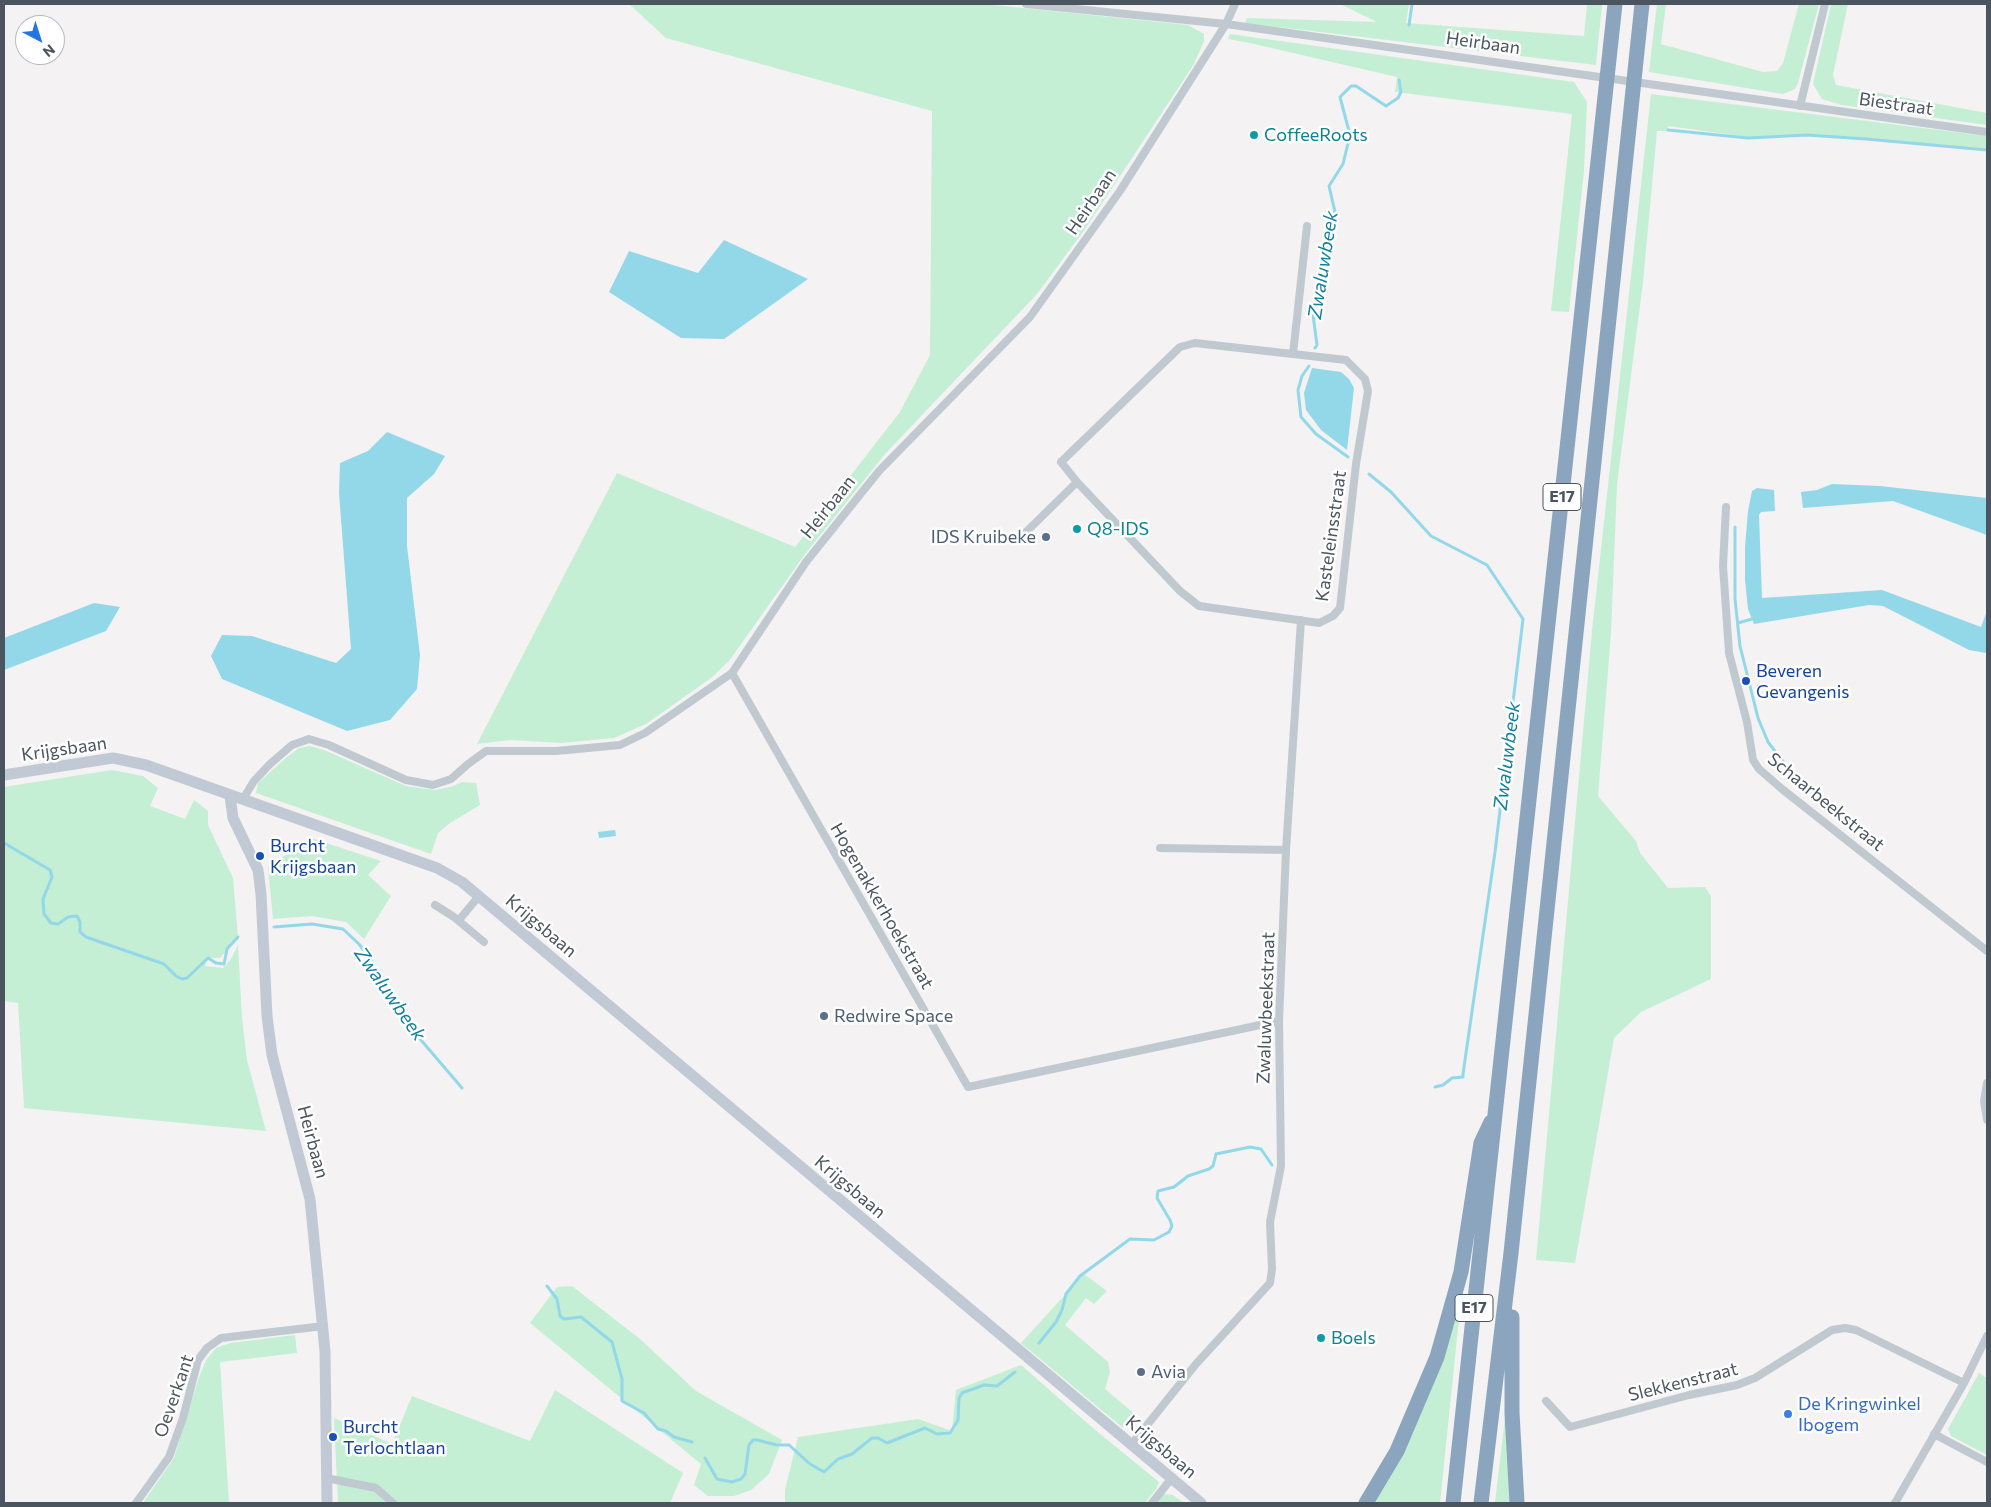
<!DOCTYPE html>
<html>
<head>
<meta charset="utf-8">
<style>
	body { margin:0 }
	#map { position:relative; width:1991px; height:1507px; overflow:hidden; background:#f4f2f2; font-family:Commissioner,sans-serif }
	canvas { display:block }
	.frame { position:absolute; inset:0; border:5px solid #4a555f; pointer-events:none }
	.north { position:absolute; left:15px; top:15px; width:50px; height:50px; box-sizing:border-box; background:#fff; border:1px solid #b7bbbf; border-radius:50%; rotate:140deg; font-size:14px; font-weight:700; line-height:20px; text-align:center; color:#4a555f }
	.north::after { content:''; display:block; margin:auto; width:18px; height:22px; background:#2276df; clip-path:polygon(50% 0,100% 100%,50% 72%,0 100%) }
</style>
</head>
<body>
<div id="map">
<canvas width="1991" height="1507"></canvas>
<div class="frame"></div>
<div class="north">N</div>
</div>
<script>
const context = document.querySelector('canvas').getContext('2d');
context.lineJoin = 'round';
function paint(path, color) { context.fillStyle = color; context.fill(path, 'evenodd'); }
const poly = rows => new Path2D(rows.map(r => 'M' + r).join(''));
function stroke(path, color, width, dash) { context.strokeStyle = color; context.lineWidth = width; context.lineCap = dash ? 'butt' : 'round'; context.setLineDash(dash || []); context.stroke(path); }
function write(font, color, halo, rows, align = 'center') {
  context.font = font + ' Commissioner,sans-serif'; context.lineWidth = 5; context.setLineDash([]); context.textBaseline = 'middle'; context.strokeStyle = halo; context.fillStyle = color; for (const [text, x, y, turn = 0] of rows) {
    context.save(); context.translate(x, y); context.rotate((+turn || 0) * Math.PI / 180); context.textAlign = isNaN(turn) ? turn : align; if (halo) context.strokeText(text, 0, 0); context.fillText(text, 0, 0); context.restore();
  }
}
paint(poly([
	[629,4,984,4,1188,25,1204,34,1204,41,1194,64,1085,229,1037,294,885,454,805,554,729,661,711,678,646,724,614,738,561,743,510,740,477,744,617,473,795,547,900,412,930,355,932,111,666,38],
	[1340,4,1409,4,1406,23,1584,36,1587,4,1602,4,1596,65,1245,23,1247,18,1377,22],
	[1657,4,1666,4,1661,44,1763,72,1777,71,1783,63,1799,4,1819,4,1798,83,1795,89,1783,94,1649,72],
	[1831,4,1848,4,1833,75,1836,85,1987,113,1987,125,1842,105,1822,99,1813,84],
	[1230,34,1574,82,1587,102,1584,171,1569,312,1551,311,1572,114,1395,92,1397,77,1250,43,1228,39],
	[1651,94,1987,136,1987,149,1809,134,1748,137,1668,126,1667,131,1657,131,1643,282,1617,485,1611,633,1598,796,1636,841,1640,853,1668,888,1705,887,1711,896,1711,979,1641,1012,1614,1038,1575,1263,1536,1260,1592,631],
	[310,746,324,750,406,786,434,790,451,787,462,782,476,783,480,805,450,823,438,833,431,854,256,793,258,783,287,757,299,748],
	[112,770,143,776,158,788,150,806,185,819,194,800,208,811,208,825,233,878,238,937,220,958,208,958,205,966,223,968,231,959,238,945,242,1018,247,1060,266,1131,24,1108,18,1003,4,1001,4,787],
	[311,838,381,861,368,875,391,896,364,939,346,922,312,916,273,919,268,867],
	[1084,1274,1107,1291,1094,1304,1086,1298,1065,1325,1108,1362,1110,1372,1105,1389,1136,1415,1138,1420,1133,1424,1122,1427,1021,1343],
	[572,1286,640,1339,696,1391,782,1440,769,1474,751,1490,734,1496,708,1496,694,1485,701,1464,530,1323,557,1287],
	[1462,1289,1440,1503,1371,1503],
	[295,1335,297,1353,220,1362,229,1503,143,1503,174,1458,198,1380,206,1360,216,1348,230,1343],
	[1021,1365,1094,1429,1159,1482,1156,1489,1145,1503,785,1503,785,1490,798,1437,918,1419,952,1431,956,1390],
	[1979,1373,1987,1378,1987,1455,1951,1436,1948,1429],
	[555,1390,683,1473,670,1503,338,1503,334,1418,392,1444,412,1396,530,1441],
	[1506,1409,1512,1503,1495,1503],
	[1164,1494,1173,1495,1184,1503,1155,1503]
]), '#c4efd4');
paint(poly([
	[724,240,808,279,724,339,681,338,609,292,629,251,698,273],
	[1312,368,1341,372,1349,379,1354,388,1347,450,1321,430,1306,410,1304,393],
	[387,432,445,456,434,474,407,498,407,546,420,655,417,689,390,720,347,731,222,679,211,656,222,635,252,636,336,663,351,649,339,493,340,463,368,451],
	[1832,484,1880,486,1987,498,1987,535,1893,501,1803,508,1801,492,1817,490],
	[1757,488,1774,490,1775,511,1761,512,1759,515,1762,598,1882,590,1981,627,1987,611,1986,653,1969,650,1883,606,1869,605,1754,624,1748,609,1745,580,1745,547,1748,511,1752,491],
	[94,603,120,607,106,631,4,670,4,638],
	[615,830,616,836,599,838,598,832]
]), '#93d8e9');
stroke(poly([
	[1409,25,1412,4],
	[1668,130,1748,138,1807,135,1866,139,1987,150],
	[1315,348,1317,345,1313,315,1321,289,1322,262,1335,212,1329,186,1343,164,1350,135,1340,97,1351,86,1356,86,1386,106,1398,98,1401,92,1399,80],
	[1309,366,1302,376,1298,390,1301,417,1316,434,1348,457],
	[1369,474,1391,492,1431,536,1487,565,1523,619,1495,852,1463,1074,1463,1077,1452,1078,1443,1085,1435,1087],
	[1735,527,1735,599,1740,646,1758,718,1768,742,1785,764],
	[1738,623,1752,619],
	[4,843,50,870,52,877,43,899,44,914,51,923,58,924,68,917,77,916,80,922,80,932,86,937,164,964,176,976,182,979,187,978,208,958,216,963,224,964,227,949,238,937],
	[274,927,312,924,343,929,359,944,373,963,387,992,409,1026,462,1088],
	[547,1286,557,1299,560,1316,564,1319,581,1317,612,1342,622,1379,622,1401,644,1413,658,1429,666,1431,674,1437,692,1442],
	[1039,1343,1056,1322,1062,1310,1066,1294,1080,1276,1130,1239,1154,1240,1169,1232,1172,1226,1170,1220,1157,1198,1158,1191,1174,1187,1188,1176,1209,1169,1213,1166,1216,1154,1250,1147,1261,1149,1272,1165],
	[705,1458,717,1479,732,1482,741,1479,745,1474,749,1445,753,1440,757,1440,777,1445,789,1445,810,1464,824,1472,838,1459,852,1454,872,1438,878,1438,887,1443,925,1428,937,1434,950,1433,958,1420,959,1398,962,1393,984,1385,997,1386,1015,1372]
]), '#93d8e9', 3);
stroke(poly([
	[1026,4,1226,24,1987,132],
	[1800,106,1825,4],
	[1195,343,1346,360,1365,379,1368,391,1356,464,1340,608,1333,616,1319,623,1199,606,1180,591,1077,482,1061,462,1180,347,1195,343],
	[1293,354,1307,226],
	[1726,507,1723,566,1729,653,1747,722,1753,760,1759,769,1782,789,1987,951],
	[1023,535,1077,482],
	[732,673,968,1087,1279,1021],
	[243,799,254,781,270,764,292,745,309,739,329,745,406,780,433,785,451,779,468,764,486,751,556,751,620,745,645,733,732,673,806,562,879,471,1030,317,1120,191,1226,24,1235,4],
	[1160,848,1286,850],
	[435,905,454,917,484,942],
	[459,920,479,896],
	[1987,1083,1984,1101,1987,1120],
	[1546,1401,1570,1427,1689,1395,1737,1385,1755,1378,1832,1330,1845,1328,1856,1330,1964,1383],
	[1934,1434,1987,1462],
	[1131,1445,1196,1364,1270,1283,1272,1269,1270,1222,1281,1166,1279,1021,1286,850,1301,620],
	[326,1478,376,1488,393,1503],
	[136,1503,169,1457,183,1418,198,1360,207,1348,221,1338,324,1326],
	[1152,1503,1171,1479],
	[1895,1503,1964,1383,1987,1336]
]), '#c1c9d0', 8);
stroke(poly([
	[4,775,113,758,146,765,437,868,462,882,1201,1503],
	[230,796,233,818,258,870,261,894,267,1016,272,1055,310,1199,325,1351,327,1503]
]), '#c1cad4', 11);
stroke(poly([
	[1512,1317,1512,1413,1517,1503],
	[1366,1503,1397,1451,1437,1357,1461,1272,1481,1143,1491,1122],
	[1453,1503,1615,4],
	[1481,1503,1511,1253,1642,4]
]), '#8ca5be', 15);
for (const [x, y, r, color] of [
	[1254,135,5,"#0f9aa8"],
	[1077,529,5,"#0f9aa8"],
	[1046,537,5,"#5c6f8a"],
	[1746,681,5,"#1a4fb4"],
	[260,856,5,"#1a4fb4"],
	[824,1016,5,"#5c6f8a"],
	[1321,1338,5,"#0f9aa8"],
	[1141,1372,5,"#5c6f8a"],
	[1788,1414,5,"#3f7fe0"],
	[333,1437,5,"#1a4fb4"]
]) { const dot = new Path2D(); dot.arc(x, y, r, 0, 2 * Math.PI); context.fillStyle = color; context.fill(dot); stroke(dot, '#fff', 2); }
for (const [x, y, w] of [
	[1562,497,38],
	[1474,1308,38]
]) { const box = new Path2D(); box.roundRect(x - w / 2, y - 13.5, w, 27, 4); context.fillStyle = '#fff'; context.fill(box); stroke(box, '#4a555f', 1); }
write('bold 16px', '#4a555f', null, [
	["E17",1562,497],
	["E17",1474,1308]
]);
write('18px', '#4a555f', '#fff', [
	["Heirbaan",1483,43,8],
	["Biestraat",1896,104,8],
	["Heirbaan",1091,202,-56],
	["Heirbaan",828,507,-51],
	["Kasteleinsstraat",1331,536,-82],
	["Krijgsbaan",64,749,-8],
	["Schaarbeekstraat",1826,802,39],
	["Hogenakkerhoekstraat",882,906,60],
	["Krijgsbaan",541,926,40],
	["Zwaluwbeekstraat",1266,1008,-88],
	["Heirbaan",313,1142,75],
	["Krijgsbaan",850,1187,40],
	["Slekkenstraat",1683,1382,-14],
	["Oeverkant",174,1396,-71],
	["Krijgsbaan",1161,1447,40]
]);
write('18px', '#0d838f', '#fff', [
	["CoffeeRoots",1264,135],
	["Q8-IDS",1087,529],
	["Boels",1331,1338]
], 'left');
write('18px', '#4e5e75', '#fff', [
	["IDS Kruibeke",1036,537,"right"],
	["Redwire Space",834,1016],
	["Avia",1151,1372]
], 'left');
write('18px', '#164399', '#fff', [
	["Beveren",1756,671],
	["Gevangenis",1756,692],
	["Burcht",270,846],
	["Krijgsbaan",270,867],
	["Burcht",343,1427],
	["Terlochtlaan",343,1448]
], 'left');
write('18px', '#366cbe', '#fff', [
	["De Kringwinkel",1798,1404],
	["Ibogem",1798,1425]
], 'left');
write('italic 19px', '#127f9b', '#fff', [
	["Zwaluwbeek",1323,265,-81],
	["Zwaluwbeek",1507,756,-83],
	["Zwaluwbeek",390,994,55]
]);
</script>
</body>
</html>
